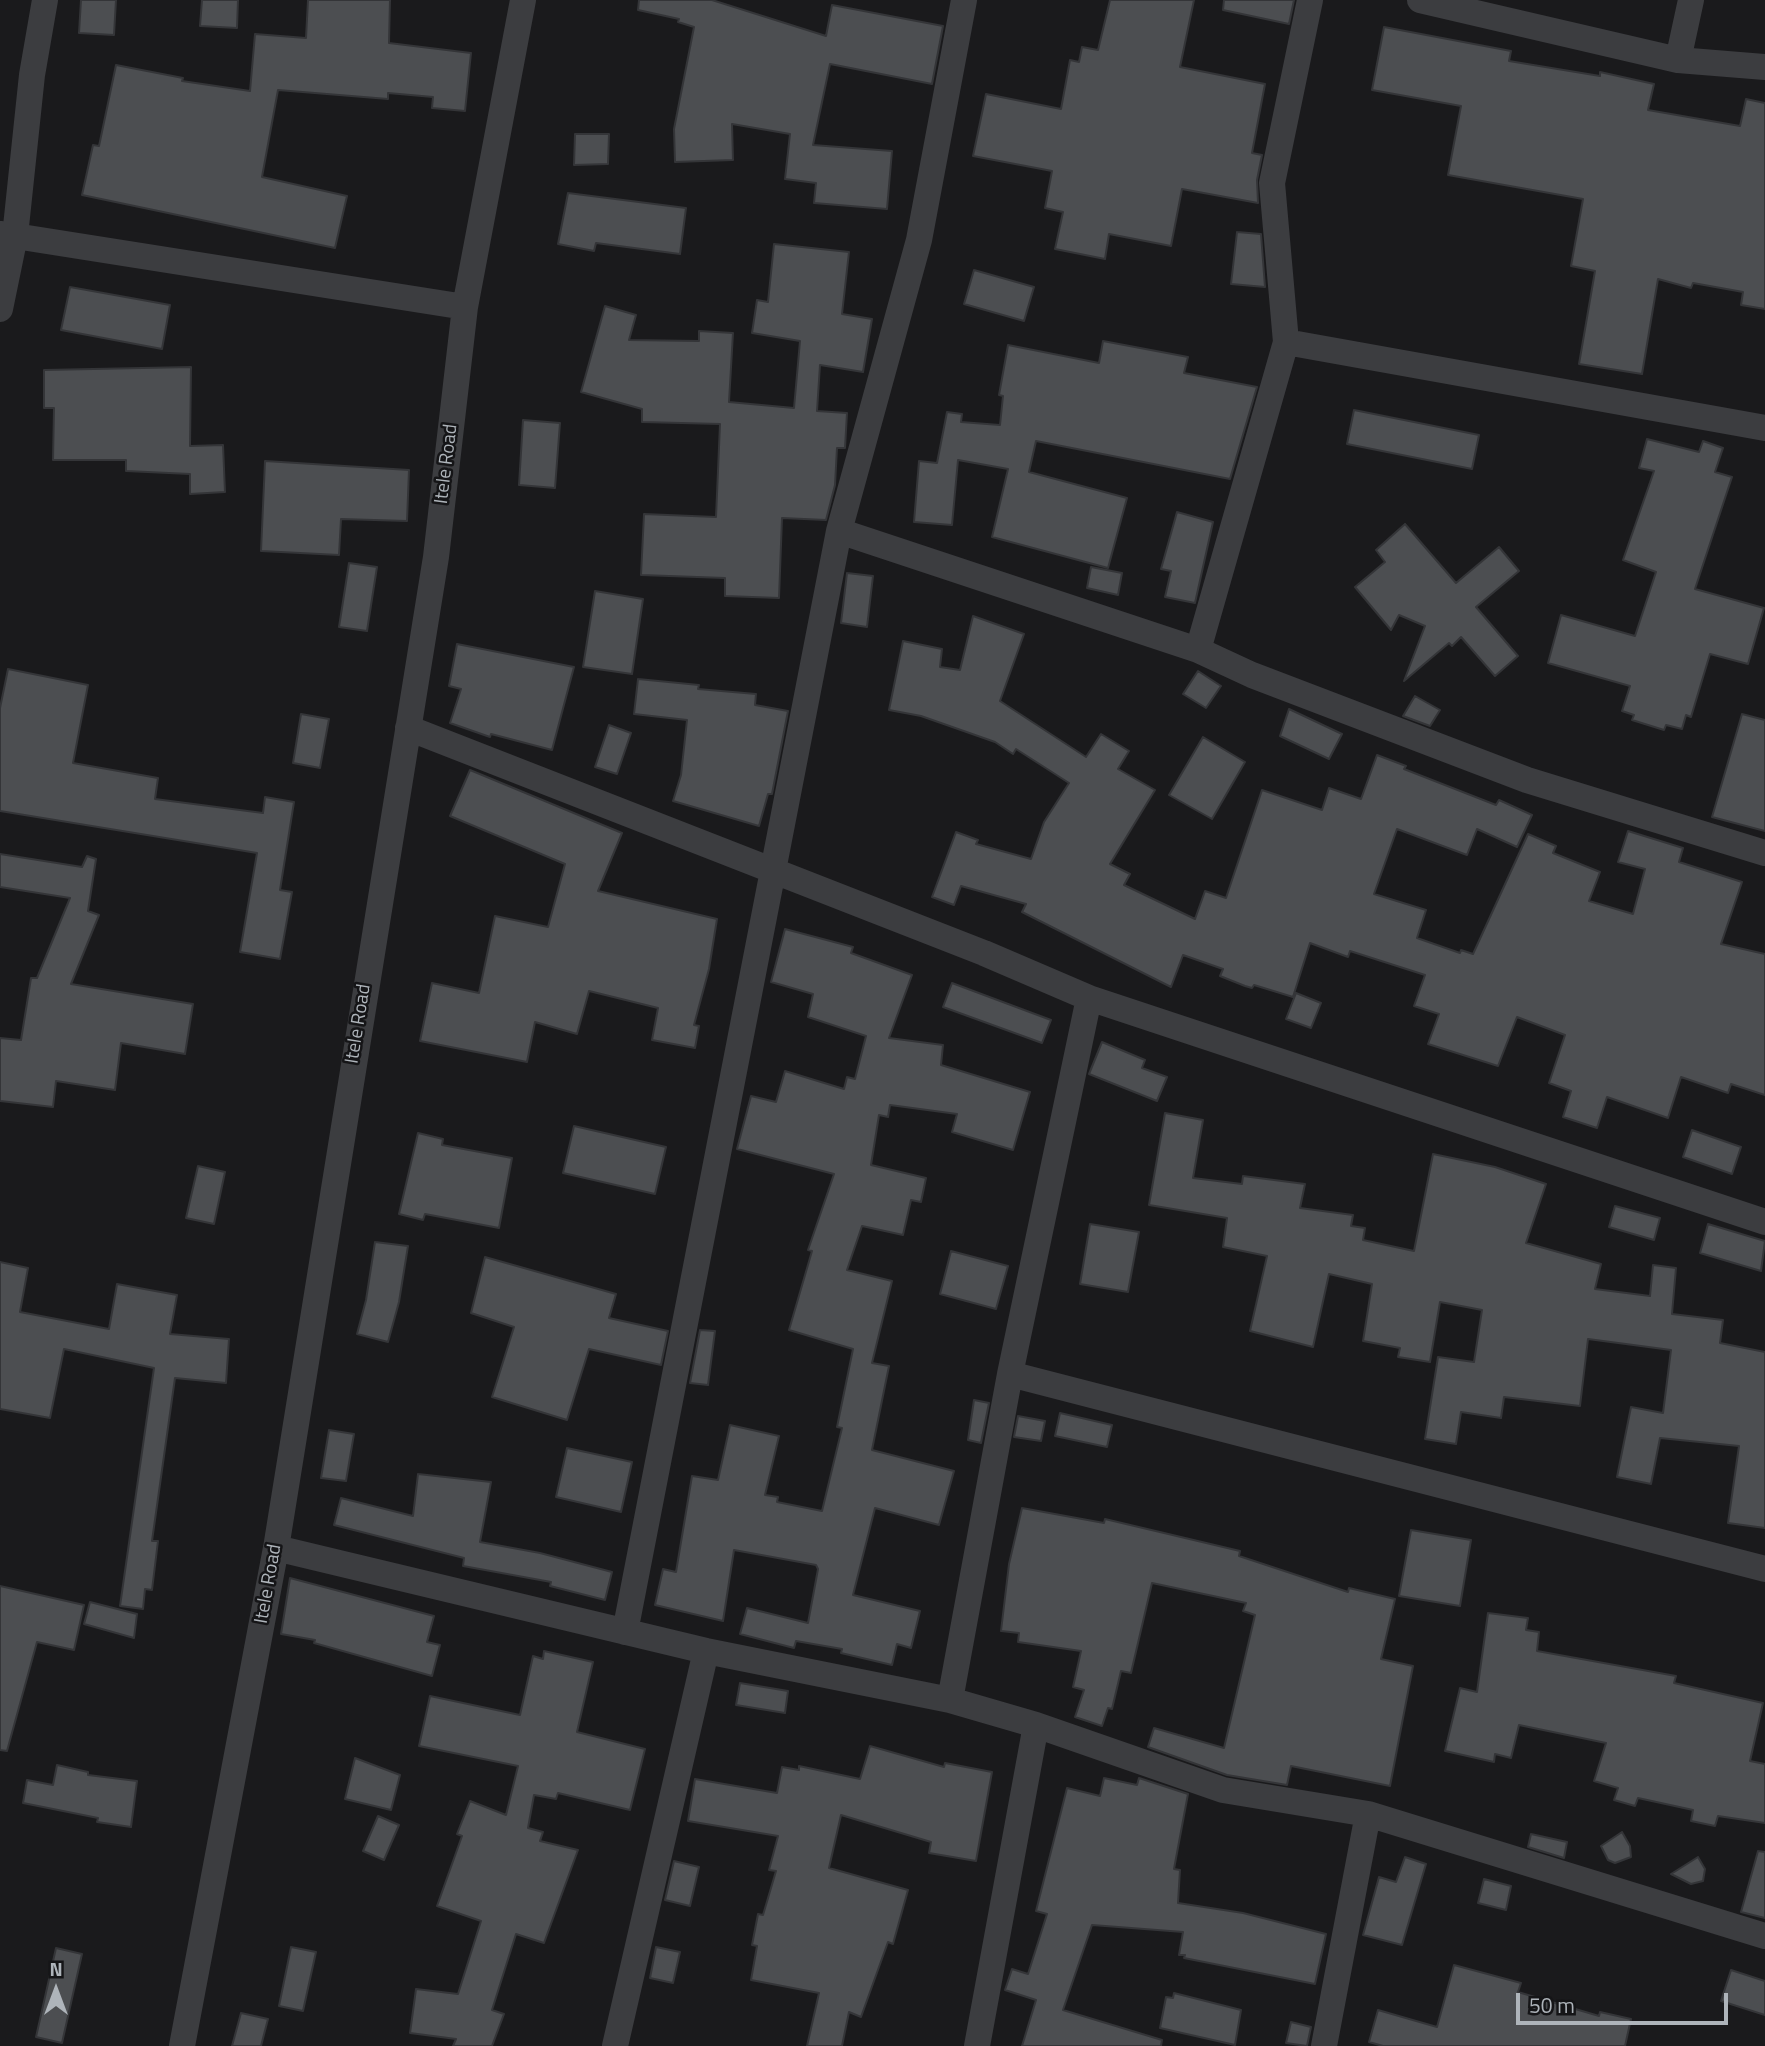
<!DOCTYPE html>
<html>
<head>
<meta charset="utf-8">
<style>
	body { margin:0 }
	#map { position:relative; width:1765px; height:2046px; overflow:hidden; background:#1a1a1c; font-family:"Titillium Web",sans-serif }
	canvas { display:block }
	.north { position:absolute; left:21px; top:1955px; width:70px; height:70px; -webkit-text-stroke:5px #151517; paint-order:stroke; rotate:0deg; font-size:19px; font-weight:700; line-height:28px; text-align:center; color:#aeb4ba }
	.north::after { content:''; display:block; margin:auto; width:24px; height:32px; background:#aeb4ba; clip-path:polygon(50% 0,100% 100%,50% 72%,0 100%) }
	.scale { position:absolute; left:1516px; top:1993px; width:212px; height:32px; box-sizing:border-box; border:4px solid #aeb4ba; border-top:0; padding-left:9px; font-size:21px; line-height:24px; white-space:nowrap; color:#aeb4ba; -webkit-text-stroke:5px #151517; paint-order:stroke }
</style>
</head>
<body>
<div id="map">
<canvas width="1765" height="2046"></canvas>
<div class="north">N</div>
<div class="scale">50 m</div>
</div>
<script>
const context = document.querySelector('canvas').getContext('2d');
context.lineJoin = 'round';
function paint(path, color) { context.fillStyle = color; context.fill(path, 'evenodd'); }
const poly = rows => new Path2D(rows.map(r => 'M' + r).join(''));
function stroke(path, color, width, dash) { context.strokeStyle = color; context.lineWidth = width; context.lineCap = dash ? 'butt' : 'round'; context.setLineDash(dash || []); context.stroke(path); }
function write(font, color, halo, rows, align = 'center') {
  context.font = font + ' "Titillium Web",sans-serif'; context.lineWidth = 5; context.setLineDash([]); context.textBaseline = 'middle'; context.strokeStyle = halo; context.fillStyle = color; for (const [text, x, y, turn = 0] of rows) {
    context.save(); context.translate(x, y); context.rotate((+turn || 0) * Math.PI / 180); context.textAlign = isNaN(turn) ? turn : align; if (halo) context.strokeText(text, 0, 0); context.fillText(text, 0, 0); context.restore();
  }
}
const building = poly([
	[81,0,116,0,114,35,79,33,81,0],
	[202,0,238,0,237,28,200,26,202,0],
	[308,0,390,0,389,43,471,53,465,111,432,108,433,97,388,93,388,99,278,90,262,177,347,196,335,248,82,195,93,145,99,146,116,65,183,78,182,81,250,91,255,34,306,38,308,0],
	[639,0,712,0,826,36,832,5,943,26,932,84,830,64,813,145,892,151,887,209,814,203,816,183,785,179,790,134,732,124,733,160,675,162,674,129,694,27,678,22,679,19,638,10,639,0],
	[1110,0,1194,0,1180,67,1265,84,1252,153,1262,155,1257,180,1258,203,1182,189,1171,246,1109,234,1105,259,1055,249,1063,212,1045,208,1052,171,973,156,986,94,1061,109,1070,60,1079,62,1082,47,1098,50,1110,0],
	[1224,0,1294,0,1289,24,1223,10,1224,0],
	[1384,27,1511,51,1509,61,1600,76,1600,72,1654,84,1648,110,1740,126,1746,99,1765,103,1765,309,1741,305,1743,292,1693,283,1691,288,1658,279,1642,374,1579,364,1595,271,1571,266,1583,199,1448,175,1461,106,1372,90,1384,27],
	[575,134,609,134,608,164,574,165,575,134],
	[568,193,686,208,680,254,596,243,594,251,558,244,568,193],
	[1237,232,1261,234,1265,287,1231,284,1237,232],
	[774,244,849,252,842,314,872,319,863,372,820,365,817,411,847,413,845,448,837,448,835,485,826,520,782,518,779,598,725,596,725,578,641,575,644,514,716,517,720,424,642,422,642,409,581,392,605,306,636,315,629,340,699,341,699,331,733,333,729,402,794,408,800,341,752,333,757,300,768,302,774,244],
	[974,270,1034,287,1024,321,964,304,974,270],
	[70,287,170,305,162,349,61,330,70,287],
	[1103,341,1188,357,1184,373,1257,387,1230,479,1036,441,1029,472,1127,498,1108,568,992,537,1008,469,958,460,952,525,914,522,919,461,937,463,947,412,962,414,961,422,1000,425,1003,396,999,395,1008,345,1099,363,1103,341],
	[191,367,190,446,223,445,225,492,190,494,190,474,126,471,126,460,53,460,54,408,44,408,44,370,191,367],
	[1354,410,1479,435,1472,469,1347,444,1354,410],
	[523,420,560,423,555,488,519,485,523,420],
	[1647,439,1699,452,1703,441,1723,448,1715,472,1732,477,1695,589,1764,608,1748,664,1710,654,1691,717,1686,715,1682,729,1666,725,1664,730,1632,720,1634,715,1622,711,1630,686,1548,663,1561,615,1635,636,1656,572,1623,560,1654,471,1639,468,1647,439],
	[265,461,409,470,407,521,341,519,339,555,261,551,265,461],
	[1177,512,1213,522,1195,603,1165,597,1171,571,1161,569,1177,512],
	[1405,524,1456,583,1499,547,1519,571,1476,607,1518,656,1495,676,1461,637,1452,646,1449,643,1404,681,1425,626,1399,615,1391,630,1355,587,1385,562,1376,550,1405,524],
	[349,563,377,567,367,631,339,627,349,563],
	[1091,567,1122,573,1118,595,1087,588,1091,567],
	[847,573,873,576,867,627,841,623,847,573],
	[595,591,643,599,632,674,583,667,595,591],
	[973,616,1024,634,1000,701,1086,757,1101,734,1129,751,1118,769,1155,790,1110,864,1130,874,1124,885,1195,919,1205,891,1226,898,1262,790,1322,810,1329,788,1361,799,1377,755,1406,766,1404,769,1496,805,1499,800,1532,815,1517,847,1477,829,1467,855,1397,829,1374,894,1426,910,1417,938,1460,953,1461,950,1473,954,1528,834,1556,846,1553,853,1600,872,1589,901,1633,914,1645,869,1618,862,1628,831,1683,848,1679,862,1742,882,1721,944,1765,954,1765,1095,1731,1084,1728,1093,1681,1077,1668,1118,1607,1097,1597,1128,1563,1117,1571,1091,1549,1083,1565,1035,1517,1017,1498,1066,1428,1044,1439,1014,1414,1006,1425,975,1350,951,1348,957,1310,943,1293,997,1254,985,1252,988,1245,986,1220,976,1223,969,1183,955,1171,987,1022,912,1026,904,961,886,954,905,932,897,956,832,978,840,976,844,1031,859,1044,822,1069,783,1016,749,1013,754,995,742,921,716,889,710,903,641,942,649,940,667,960,670,973,616],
	[457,644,574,667,552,750,491,734,490,737,450,723,461,689,449,686,457,644],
	[8,669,88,685,73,763,158,778,155,799,263,813,265,797,294,802,280,890,292,892,280,959,240,952,257,853,0,811,0,708,8,669],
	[1198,671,1221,686,1206,708,1183,694,1198,671],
	[638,679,699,685,698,689,756,694,755,705,788,711,772,794,768,794,759,826,673,801,681,775,687,720,634,714,638,679],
	[1415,696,1440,710,1430,726,1403,716,1415,696],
	[1289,709,1342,734,1329,759,1280,736,1289,709],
	[301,714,329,719,320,768,293,763,301,714],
	[1742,714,1765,720,1765,831,1712,817,1742,714],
	[609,725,631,733,617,774,595,767,609,725],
	[1203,737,1245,762,1212,819,1169,795,1203,737],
	[470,770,622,833,598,891,717,919,709,969,694,1025,699,1026,695,1048,652,1040,658,1008,589,991,577,1034,535,1022,527,1062,420,1041,432,983,479,993,495,916,548,927,565,864,450,816,470,770],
	[0,854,82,867,87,856,96,859,88,911,99,915,71,984,193,1004,185,1054,121,1043,115,1090,56,1081,53,1107,0,1101,0,1038,21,1040,31,978,37,978,70,898,0,887,0,854],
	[785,929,853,947,851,953,912,975,889,1038,943,1045,941,1065,1030,1092,1013,1150,952,1132,957,1114,890,1105,888,1117,879,1115,871,1165,926,1178,921,1202,911,1200,903,1235,862,1226,847,1270,892,1281,872,1363,889,1366,872,1450,954,1471,939,1525,875,1508,853,1595,920,1611,911,1648,897,1644,892,1665,841,1653,842,1649,796,1641,794,1648,740,1634,747,1608,808,1623,818,1569,816,1565,734,1550,723,1621,655,1605,663,1569,676,1572,692,1476,718,1480,730,1425,779,1436,765,1495,778,1497,777,1502,822,1511,842,1428,837,1427,853,1349,789,1330,812,1251,808,1250,834,1174,737,1149,751,1096,776,1102,785,1071,844,1089,847,1077,855,1079,866,1036,808,1017,813,994,771,982,785,929],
	[952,983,1051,1020,1042,1043,943,1007,952,983],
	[1296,993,1321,1003,1311,1028,1286,1019,1296,993],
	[1102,1042,1145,1060,1142,1068,1167,1077,1157,1101,1089,1074,1102,1042],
	[1165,1113,1203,1120,1193,1178,1242,1184,1243,1176,1305,1184,1300,1208,1353,1215,1351,1226,1365,1228,1363,1240,1414,1251,1433,1154,1495,1167,1546,1184,1526,1243,1601,1264,1595,1289,1650,1296,1653,1265,1676,1268,1672,1314,1723,1320,1720,1343,1765,1352,1765,1528,1728,1523,1739,1446,1660,1438,1651,1484,1617,1477,1631,1407,1663,1413,1671,1350,1588,1339,1580,1406,1504,1397,1501,1418,1461,1412,1456,1444,1425,1439,1438,1357,1474,1362,1482,1310,1440,1302,1430,1362,1398,1357,1400,1348,1363,1341,1372,1284,1329,1274,1313,1347,1250,1331,1267,1256,1223,1247,1227,1218,1149,1205,1165,1113],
	[574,1126,666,1147,655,1194,563,1173,574,1126],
	[1692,1130,1741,1147,1732,1174,1683,1157,1692,1130],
	[418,1133,443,1139,442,1145,512,1158,499,1228,425,1214,423,1220,399,1214,418,1133],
	[198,1166,225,1172,214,1224,186,1218,198,1166],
	[1615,1206,1660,1218,1654,1240,1609,1227,1615,1206],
	[1090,1224,1139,1232,1128,1292,1080,1284,1090,1224],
	[1708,1224,1765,1241,1761,1271,1700,1253,1708,1224],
	[375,1242,408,1246,399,1302,388,1342,357,1334,366,1300,375,1242],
	[951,1251,1008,1266,996,1309,940,1294,951,1251],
	[485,1257,616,1294,609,1318,668,1331,661,1365,589,1349,567,1420,492,1397,514,1327,471,1313,485,1257],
	[0,1262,28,1268,20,1312,109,1329,117,1284,177,1295,170,1334,229,1339,226,1383,175,1378,152,1541,158,1541,152,1590,145,1589,143,1609,120,1606,154,1368,64,1349,50,1418,0,1409,0,1262],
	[700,1330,715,1331,708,1385,690,1383,700,1330],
	[974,1400,989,1403,981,1443,968,1440,974,1400],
	[1060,1413,1112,1425,1107,1447,1055,1436,1060,1413],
	[1018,1416,1045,1421,1041,1441,1014,1437,1018,1416],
	[329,1430,354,1434,346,1481,321,1478,329,1430],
	[567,1448,632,1462,621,1512,556,1497,567,1448],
	[418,1474,491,1482,480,1542,540,1553,612,1572,605,1600,550,1586,551,1582,463,1566,464,1558,334,1525,341,1498,413,1516,418,1474],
	[1022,1508,1104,1523,1105,1519,1240,1551,1239,1556,1348,1592,1349,1588,1395,1599,1381,1659,1413,1666,1390,1786,1291,1766,1287,1785,1227,1775,1148,1747,1154,1728,1224,1748,1255,1615,1243,1611,1246,1603,1152,1583,1131,1673,1121,1671,1112,1709,1108,1708,1102,1726,1075,1717,1084,1690,1073,1687,1081,1651,1018,1642,1019,1633,1001,1631,1009,1564,1022,1508],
	[1411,1530,1471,1540,1460,1606,1399,1596,1411,1530],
	[290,1578,434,1616,427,1642,440,1645,432,1676,314,1643,315,1640,281,1634,290,1578],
	[0,1586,84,1605,74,1650,37,1642,7,1751,0,1750,0,1586],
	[90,1602,137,1614,134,1638,84,1624,90,1602],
	[1488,1613,1528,1618,1526,1630,1539,1632,1537,1651,1676,1676,1674,1683,1763,1703,1750,1761,1765,1764,1765,1823,1718,1816,1715,1826,1691,1821,1693,1810,1638,1798,1635,1806,1614,1800,1618,1788,1594,1781,1606,1743,1519,1725,1511,1758,1495,1754,1494,1762,1445,1751,1460,1688,1477,1692,1488,1613],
	[544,1651,593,1662,577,1732,645,1749,630,1810,558,1793,556,1799,534,1795,528,1828,543,1832,540,1841,578,1850,544,1943,516,1934,492,2010,504,2014,492,2046,453,2046,456,2039,410,2033,416,1989,458,1994,481,1921,437,1906,462,1836,457,1834,470,1801,506,1815,518,1766,419,1746,430,1696,520,1715,533,1656,543,1659,544,1651],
	[740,1683,788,1691,785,1713,736,1705,740,1683],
	[870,1746,944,1767,945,1763,992,1772,976,1861,929,1853,931,1842,841,1815,829,1868,908,1890,893,1944,888,1942,861,2017,849,2012,842,2046,807,2046,819,1993,751,1980,757,1946,752,1945,758,1914,763,1915,776,1871,769,1870,778,1836,688,1821,695,1779,777,1793,782,1767,799,1770,799,1766,860,1779,870,1746],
	[355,1758,400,1775,391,1810,345,1799,355,1758],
	[57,1765,88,1772,88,1775,137,1781,131,1827,97,1822,98,1818,23,1803,27,1780,53,1785,57,1765],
	[1104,1778,1137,1785,1139,1778,1188,1794,1174,1869,1180,1870,1178,1903,1243,1913,1326,1934,1315,1984,1184,1958,1185,1955,1179,1955,1183,1932,1092,1925,1063,2010,1162,2040,1161,2046,1022,2046,1036,2000,1005,1990,1012,1969,1028,1974,1047,1914,1036,1911,1067,1788,1100,1796,1104,1778],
	[378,1816,399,1825,384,1860,363,1851,378,1816],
	[1622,1832,1630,1846,1631,1857,1615,1863,1608,1860,1601,1846,1622,1832],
	[1531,1834,1567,1842,1564,1858,1528,1847,1531,1834],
	[1758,1851,1765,1852,1765,1918,1741,1912,1758,1851],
	[1405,1857,1426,1864,1402,1945,1363,1935,1379,1877,1396,1882,1405,1857],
	[1698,1857,1705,1869,1703,1881,1691,1884,1671,1874,1698,1857],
	[674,1861,699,1867,690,1906,665,1900,674,1861],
	[1484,1879,1511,1886,1506,1910,1478,1903,1484,1879],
	[291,1947,316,1952,303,2011,279,2006,291,1947],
	[656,1947,680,1952,673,1983,650,1978,656,1947],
	[56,1948,82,1954,62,2043,36,2037,56,1948],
	[1454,1965,1521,1983,1518,1992,1599,2016,1600,2012,1631,2019,1625,2046,1383,2046,1369,2042,1378,2010,1437,2027,1454,1965],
	[1731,1970,1765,1981,1765,2015,1721,2001,1731,1970],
	[1174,1993,1241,2010,1235,2045,1160,2028,1166,1997,1173,1998,1174,1993],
	[241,2013,268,2019,261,2046,232,2046,241,2013],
	[1291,2022,1311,2027,1307,2046,1286,2043,1291,2022]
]);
paint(building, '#4c4e51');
stroke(building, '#343538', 2);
stroke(poly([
	[45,0,32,75,15,236,465,307],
	[1420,0,1678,60,1765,67],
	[1678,60,1691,0],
	[0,234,15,236,0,309],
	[1286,342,1765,428],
	[839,531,1198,650,1252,675,1527,780,1765,853],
	[1198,650,1286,342,1272,183,1310,0],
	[408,728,984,953,1089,998,1765,1222],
	[1010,1374,1765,1569],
	[276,1548,706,1651,950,1700,1036,1725,1223,1790,1368,1814,1765,1936],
	[625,1632,839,531,919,240,964,0],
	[950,1700,1010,1374,1089,998],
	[182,2046,276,1548,436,557,465,307,523,0],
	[615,2046,706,1651],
	[977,2046,1036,1725],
	[1324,2046,1368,1814]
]), '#3c3d40', 26);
write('19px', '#aeb4ba', '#151517', [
	["Itele Road",447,464,-83],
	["Itele Road",359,1024,-81],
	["Itele Road",269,1584,-80]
]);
</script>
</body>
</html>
